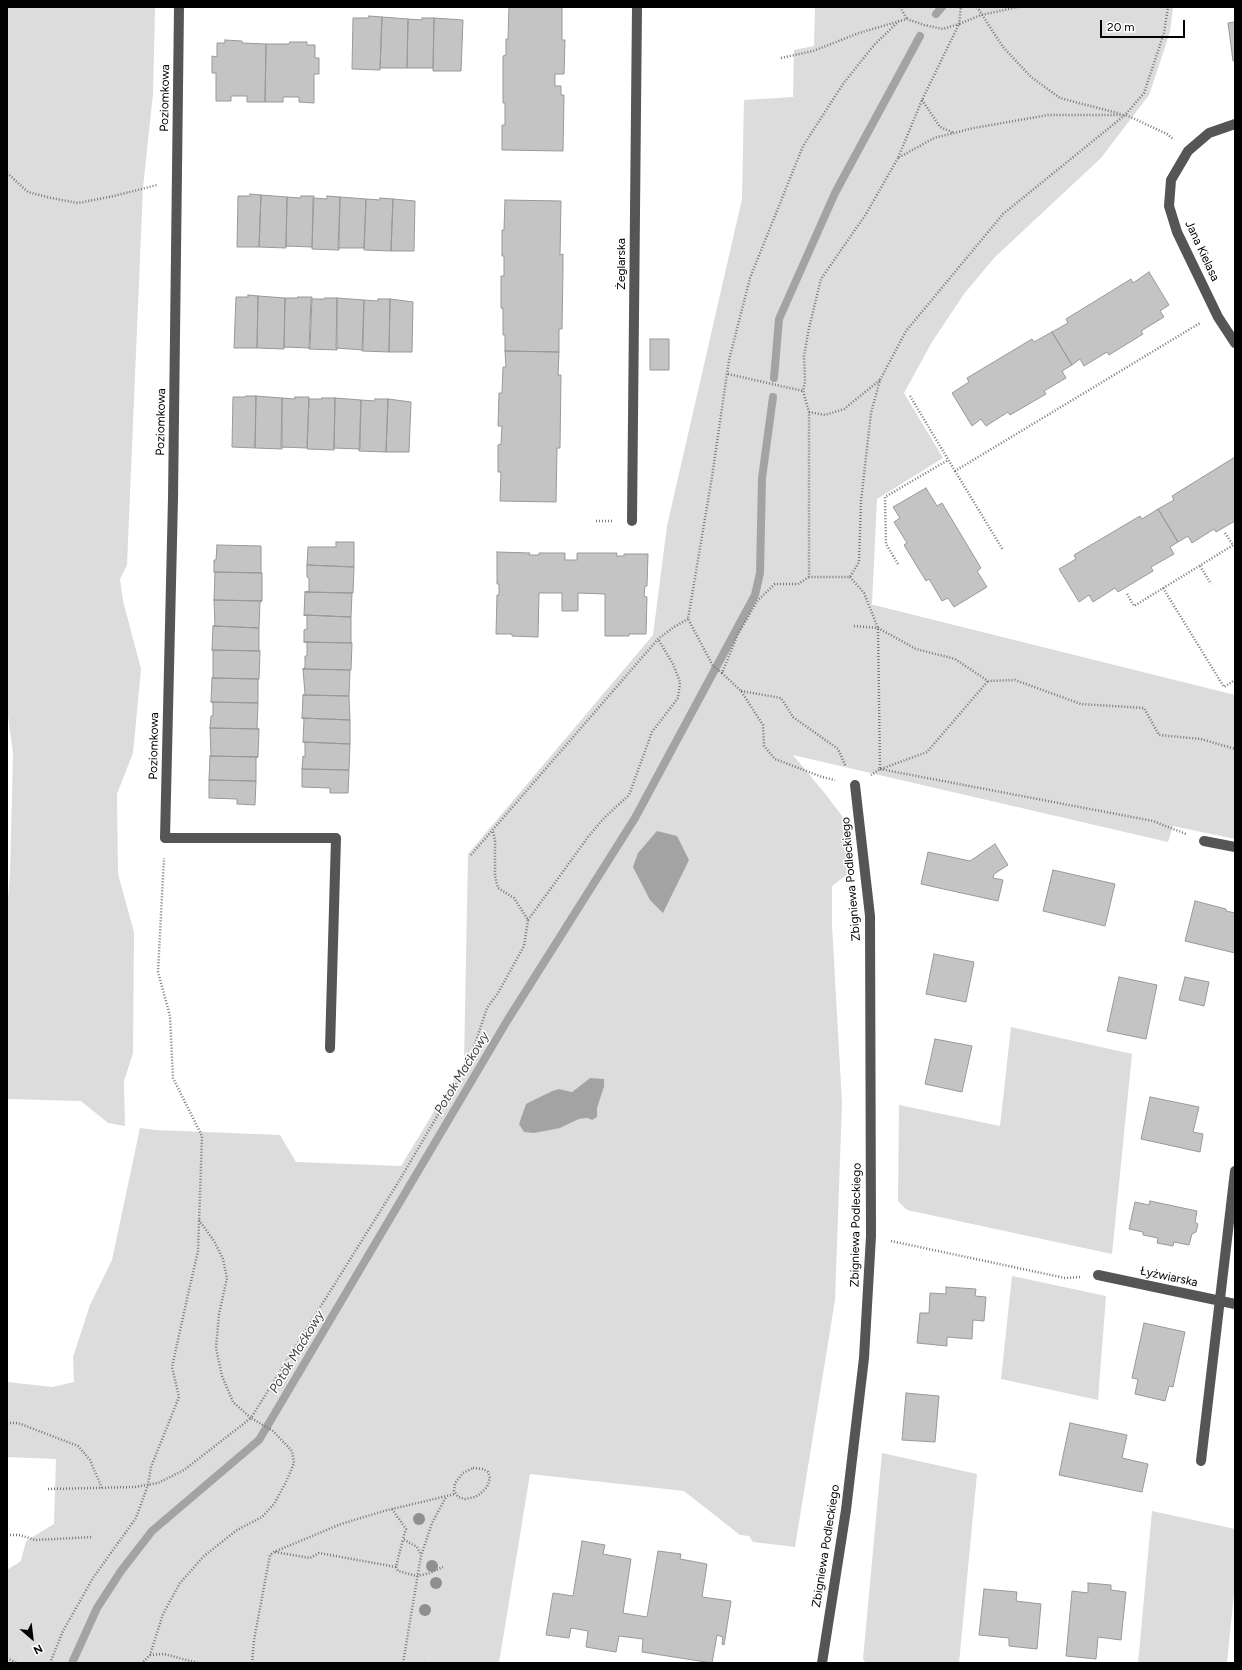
<!DOCTYPE html>
<html>
<head>
<meta charset="utf-8">
<style>
	body { margin:0 }
	#map { position:relative; width:1242px; height:1670px; overflow:hidden; background:#fff; font-family:Figtree,sans-serif }
	canvas { display:block }
	.frame { position:absolute; inset:0; border:8px solid #000; pointer-events:none }
	.north { position:absolute; left:12px; top:1618px; width:40px; height:40px; -webkit-text-stroke:3px #fff; paint-order:stroke; rotate:152deg; font-size:11px; font-weight:700; line-height:16px; text-align:center; color:#000 }
	.north::after { content:''; display:block; margin:auto; width:14px; height:18px; background:#000; clip-path:polygon(50% 0,100% 100%,50% 72%,0 100%) }
	.scale { position:absolute; left:1100px; top:20px; width:85px; height:18px; box-sizing:border-box; border:2px solid #000; border-top:0; padding-left:5px; font-size:12px; line-height:14px; white-space:nowrap; color:#000; -webkit-text-stroke:3px #fff; paint-order:stroke }
</style>
</head>
<body>
<div id="map">
<canvas width="1242" height="1670"></canvas>
<div class="frame"></div>
<div class="north">N</div>
<div class="scale">20 m</div>
</div>
<script>
const context = document.querySelector('canvas').getContext('2d');
context.lineJoin = 'round';
function paint(path, color) { context.fillStyle = color; context.fill(path, 'evenodd'); }
const poly = rows => new Path2D(rows.map(r => 'M' + r).join(''));
function stroke(path, color, width, dash) { context.strokeStyle = color; context.lineWidth = width; context.lineCap = dash ? 'butt' : 'round'; context.setLineDash(dash || []); context.stroke(path); }
function write(font, color, halo, rows, align = 'center') {
  context.font = font + ' Figtree,sans-serif'; context.lineWidth = 3; context.setLineDash([]); context.textBaseline = 'middle'; context.strokeStyle = halo; context.fillStyle = color; for (const [text, x, y, turn = 0] of rows) {
    context.save(); context.translate(x, y); context.rotate((+turn || 0) * Math.PI / 180); context.textAlign = isNaN(turn) ? turn : align; if (halo) context.strokeText(text, 0, 0); context.fillText(text, 0, 0); context.restore();
  }
}
paint(poly([
	[7,7,155,7,153,94,143,187,127,565,120,579,123,601,141,669,133,753,117,794,118,874,134,932,133,1053,124,1081,125,1126,108,1123,81,1101,7,1099,7,912,10,874,13,753,7,709],
	[815,7,1173,7,1170,32,1149,95,1101,158,994,258,964,294,932,342,904,393,943,458,877,499,872,604,870,604,1235,695,1235,839,1173,826,1168,842,793,755,827,796,848,824,848,874,832,886,832,925,842,1103,835,1300,795,1547,753,1542,749,1536,740,1535,684,1491,530,1474,499,1663,7,1663,7,1570,21,1561,26,1541,54,1524,56,1459,7,1457,7,1382,52,1387,74,1382,73,1357,90,1305,112,1260,140,1128,156,1130,280,1135,296,1162,401,1166,464,1062,468,854,653,635,667,526,742,199,744,100,793,97,794,50,814,46],
	[590,1078,604,1087,597,1108,588,1118,579,1119,560,1128,544,1095,552,1091,559,1089,572,1092],
	[1011,1027,1132,1054,1112,1254,907,1210,898,1201,899,1105,1000,1126],
	[1012,1276,1106,1296,1098,1400,1001,1379],
	[882,1453,977,1474,959,1663,866,1663,863,1659],
	[1152,1511,1235,1529,1235,1583,1227,1663,1138,1663]
]), '#dcdcdc');
paint(poly([
	[657,831,677,836,689,860,663,913,650,900,633,867,638,853],
	[590,1078,604,1079,604,1087,597,1108,597,1117,592,1120,588,1118,579,1119,560,1128,534,1133,524,1132,519,1124,526,1104,552,1091,559,1089,572,1092]
]), '#a3a3a3');
stroke(poly([
	[936,14,942,7],
	[774,378,779,319,835,193,920,36],
	[72,1663,97,1608,121,1571,152,1531,259,1440,507,1021,635,818,755,595,760,573,762,478,773,397]
]), '#a3a3a3', 8);
const building = poly([
	[509,7,562,7,562,40,565,40,564,74,555,74,555,86,561,86,561,95,564,95,563,151,502,150,502,125,505,125,505,103,503,103,503,56,506,55,506,39,508,39,509,7],
	[369,16,382,17,380,70,352,69,353,18,368,18,369,16],
	[382,17,408,19,407,68,380,68,382,17],
	[422,18,434,18,433,68,407,68,408,19,422,20,422,18],
	[434,18,463,20,461,71,433,71,434,18],
	[1235,22,1235,61,1233,61,1228,23,1235,22],
	[225,40,242,41,242,43,266,44,265,102,247,102,247,96,231,96,231,101,216,101,216,73,212,73,212,56,217,57,217,43,225,43,225,40],
	[290,42,307,42,307,45,315,45,315,58,319,58,319,74,314,74,314,103,299,102,299,97,283,97,283,102,265,102,266,44,289,44,290,42],
	[250,194,261,195,259,247,237,247,238,196,250,196,250,194],
	[261,195,287,197,286,248,259,247,261,195],
	[301,196,314,196,312,247,286,246,287,197,301,198,301,196],
	[327,196,340,197,339,250,312,249,313,198,327,199,327,196],
	[340,197,366,199,364,248,338,248,340,197],
	[380,198,393,199,391,251,364,250,366,199,380,200,380,198],
	[393,199,415,201,414,251,391,251,393,199],
	[505,200,561,201,560,255,563,254,563,267,562,329,559,329,559,352,505,351,505,335,503,335,503,308,501,308,501,276,504,276,504,256,502,256,502,230,504,230,505,200],
	[1149,272,1169,305,1160,311,1164,317,1141,331,1143,334,1109,355,1107,352,1084,366,1080,359,1072,365,1052,332,1068,323,1066,319,1131,279,1133,283,1149,272],
	[248,295,258,296,257,348,234,348,236,297,248,297,248,295],
	[258,296,285,298,284,349,257,348,258,296],
	[298,297,312,297,310,348,284,347,285,298,298,298,298,297],
	[325,298,337,298,337,350,309,349,311,299,325,299,325,298],
	[337,298,364,300,363,350,336,348,337,298],
	[378,299,390,299,389,352,362,351,364,300,378,301,378,299],
	[390,299,413,302,412,352,389,352,390,299],
	[1052,332,1072,365,1062,371,1066,378,1044,391,1046,394,1010,415,1008,412,986,426,981,419,972,426,952,393,969,382,967,378,1032,339,1034,342,1052,332],
	[650,339,669,339,669,370,650,370,650,339],
	[505,351,559,352,558,375,561,375,560,448,557,448,556,502,500,501,501,472,498,472,498,445,501,444,502,426,498,426,499,393,502,393,503,367,506,367,505,351],
	[246,396,256,396,255,448,232,447,233,397,245,397,246,396],
	[256,396,282,398,282,449,255,448,256,396],
	[295,397,309,397,307,448,281,447,282,398,295,399,295,397],
	[322,398,335,398,334,450,307,449,309,399,322,399,322,398],
	[335,398,361,400,360,449,334,448,335,398],
	[375,399,388,399,386,452,359,451,361,400,375,401,375,399],
	[388,399,411,402,409,452,386,452,388,399],
	[1235,457,1235,521,1216,532,1214,529,1192,543,1188,536,1178,542,1158,509,1174,500,1172,496,1235,457],
	[926,488,937,506,942,503,981,568,977,571,987,587,954,607,948,598,942,601,929,579,926,581,904,545,907,543,894,522,900,518,893,507,926,488],
	[1158,509,1178,542,1170,547,1174,554,1151,567,1153,571,1118,592,1115,588,1093,602,1089,595,1079,602,1059,569,1076,559,1074,555,1140,516,1142,519,1158,509],
	[336,542,354,542,354,567,307,565,308,547,336,547,336,542],
	[217,545,261,546,261,572,262,573,214,572,214,560,216,560,217,545],
	[497,552,530,553,529,555,539,555,539,553,565,553,565,560,577,560,577,553,617,553,616,556,624,556,624,554,648,554,647,586,645,586,644,596,647,597,646,634,629,634,629,636,605,636,605,594,578,593,578,611,562,611,562,593,539,593,538,637,512,636,512,634,496,634,497,595,499,595,499,584,497,584,497,552],
	[307,565,354,567,353,593,305,592,309,591,309,578,307,577,307,565],
	[214,572,262,573,262,601,214,600,215,573,214,572],
	[305,592,352,593,351,617,304,615,305,592],
	[214,600,262,601,260,602,259,628,213,626,215,626,214,600],
	[304,615,351,617,351,642,352,643,304,642,304,630,307,629,307,616,304,615],
	[213,626,259,628,259,650,260,651,212,650,213,626],
	[304,642,352,643,351,670,303,669,305,667,305,656,307,656,307,642,304,642],
	[212,650,260,651,259,679,212,678,213,678,213,651,212,650],
	[303,669,350,670,349,696,303,695,305,694,303,669],
	[212,678,259,679,258,680,258,703,211,702,212,678],
	[303,695,349,696,350,720,302,718,303,695],
	[211,702,258,703,257,728,259,729,210,728,211,716,213,716,213,703,211,702],
	[302,718,350,720,350,744,303,742,304,719,302,718],
	[210,728,259,729,258,757,210,756,211,756,210,728],
	[303,742,350,744,349,770,302,769,303,756,305,757,305,743,303,742],
	[210,756,258,757,256,758,256,781,209,780,210,756],
	[302,769,349,770,348,793,330,793,330,788,302,787,302,769],
	[209,780,256,781,255,805,237,804,237,799,209,798,209,780],
	[995,844,1008,865,994,874,993,878,1003,880,998,901,921,884,928,852,970,861,995,844],
	[1053,870,1115,884,1105,926,1043,911,1053,870],
	[1195,901,1226,909,1226,911,1235,913,1235,912,1235,953,1185,941,1195,901],
	[934,954,974,962,966,1002,926,994,934,954],
	[1119,977,1157,985,1146,1039,1107,1031,1119,977],
	[1185,977,1209,982,1204,1006,1179,1000,1185,977],
	[935,1039,972,1046,962,1092,925,1084,935,1039],
	[1150,1097,1199,1107,1193,1132,1203,1134,1200,1152,1141,1139,1150,1097],
	[1150,1201,1197,1211,1195,1222,1198,1224,1196,1232,1192,1234,1189,1245,1174,1242,1173,1246,1157,1243,1158,1238,1143,1235,1143,1232,1129,1229,1135,1202,1149,1205,1150,1201],
	[946,1287,976,1289,975,1296,986,1297,984,1321,973,1320,972,1339,947,1337,947,1346,917,1343,920,1313,929,1313,930,1293,946,1294,946,1287],
	[1144,1323,1185,1332,1173,1387,1169,1386,1165,1401,1135,1394,1138,1379,1132,1378,1144,1323],
	[906,1393,939,1396,935,1442,902,1440,906,1393],
	[1070,1423,1127,1435,1122,1458,1148,1464,1142,1492,1059,1475,1070,1423],
	[582,1541,605,1545,603,1554,631,1559,623,1613,647,1617,658,1551,681,1554,680,1559,707,1564,702,1597,731,1601,724,1645,722,1644,723,1637,717,1635,712,1663,642,1652,643,1639,619,1636,616,1652,586,1647,588,1631,571,1628,569,1638,546,1635,553,1593,573,1596,582,1541],
	[1088,1583,1111,1585,1111,1590,1126,1592,1121,1640,1098,1637,1096,1659,1066,1656,1072,1591,1088,1593,1088,1583],
	[984,1589,1017,1592,1016,1601,1041,1604,1037,1649,1009,1646,1009,1638,979,1635,984,1589]
]);
paint(building, '#c4c4c4');
stroke(building, '#999', 1);
stroke(poly([
	[900,7,907,19],
	[977,7,1003,47,1031,77,1060,98,1121,114],
	[1018,7,981,15,959,24,922,100,898,158,934,138,974,128,1048,115,1125,115],
	[781,58,813,51,859,33,907,19,924,25,943,29,959,24,961,7],
	[922,100,940,127,954,133],
	[1126,115,1167,134,1173,139],
	[898,158,866,214,821,279,809,328,804,356,805,382,803,391,809,412,809,577,850,577,859,562,861,501,871,413,880,380,906,331,1003,214,1125,115,1144,93,1164,33,1168,7],
	[7,173,28,192,51,198,78,203,114,196,157,185],
	[728,374,803,391],
	[910,396,955,471,1200,323],
	[809,412,825,415,844,409,880,380],
	[955,471,1003,550],
	[596,521,612,521],
	[1225,533,1233,545],
	[898,564,886,544,885,497,948,460],
	[1200,566,1211,584],
	[809,577,798,584,775,584,758,600,738,634,722,673,741,691,763,725,764,746,775,759,822,777,835,780],
	[850,577,864,593,878,628,880,769,871,775],
	[1163,588,1224,687,1235,680],
	[1127,594,1134,606,1235,544],
	[854,626,878,628,916,649,955,659,988,681,1015,680,1081,704,1144,708,1159,735,1201,739,1235,749],
	[722,673,713,666,688,619,712,477,729,360,750,278,803,146,843,84,874,45,899,21],
	[741,691,781,698,793,717,838,749,846,767],
	[880,769,1153,821,1186,834],
	[881,769,927,752,988,681],
	[471,855,658,639,674,627,688,619],
	[528,920,588,837,604,818,629,795,652,732,678,698,680,682,673,664,658,639],
	[199,1220,214,1241,223,1259,227,1278,219,1314,216,1348,222,1376,233,1402,251,1418,399,1181,469,1062,487,1008,498,993,524,946,528,920,514,898,498,888,495,876,495,841,493,830],
	[891,1241,1065,1278,1080,1277],
	[7,1423,18,1423,78,1446,90,1460,102,1488],
	[473,1468,483,1469,488,1472,490,1478,487,1487,480,1494,475,1497,465,1499,458,1497,454,1491,455,1483,463,1473,473,1468],
	[48,1489,135,1487,158,1483,184,1470,251,1418,273,1431,292,1451,294,1463,286,1482,274,1504,262,1517,237,1530,204,1556,180,1583,163,1614,150,1655,142,1663],
	[392,1509,406,1529,403,1539,417,1547,421,1555],
	[7,1535,20,1535,35,1540,93,1537],
	[275,1552,310,1558,319,1553,396,1567,403,1539],
	[396,1567,398,1571,417,1576,430,1573,443,1567],
	[150,1655,164,1654,198,1663],
	[7,1658,17,1663],
	[50,1663,63,1631,93,1578,136,1518,148,1485,151,1467,179,1397,172,1367,189,1290,198,1251,202,1136,173,1078,170,1016,158,972,164,858],
	[252,1663,254,1640,270,1555,274,1552,341,1524,384,1511,455,1494],
	[403,1663,421,1556,432,1523,446,1497],
	[425,1663,426,1661]
]), '#777', 2.5, [1, 2]);
stroke(poly([
	[179,7,173,498,165,838,336,838,330,1048],
	[1235,124,1209,133,1188,151,1171,180,1169,206,1177,232,1218,317,1235,343],
	[632,521,637,7],
	[1204,841,1235,847],
	[1098,1275,1235,1304],
	[1201,1461,1235,1171],
	[822,1663,846,1510,864,1358,871,1236,870,916,855,785]
]), '#555', 10);
context.fillStyle = '#8f8f8f';
for (const [x, y] of [
	[419,1519],
	[432,1566],
	[436,1583],
	[425,1610]
]) { context.beginPath(); context.arc(x, y, 6, 0, 2 * Math.PI); context.fill(); }
write('12px', '#000', '#fff', [
	["Poziomkowa",165,98,-89],
	["Jana Kielasa",1202,251,65],
	["Żeglarska",621,264,-90],
	["Poziomkowa",161,422,-89],
	["Poziomkowa",154,746,-89],
	["Zbigniewa Podleckiego",851,879,-95],
	["Zbigniewa Podleckiego",856,1225,-89],
	["Łyżwiarska",1169,1277,12],
	["Zbigniewa Podleckiego",826,1546,-81]
]);
write('italic 13px', '#444', '#fff', [
	["Potok Maćkowy",462,1073,-59],
	["Potok Maćkowy",297,1352,-59]
]);
</script>
</body>
</html>
